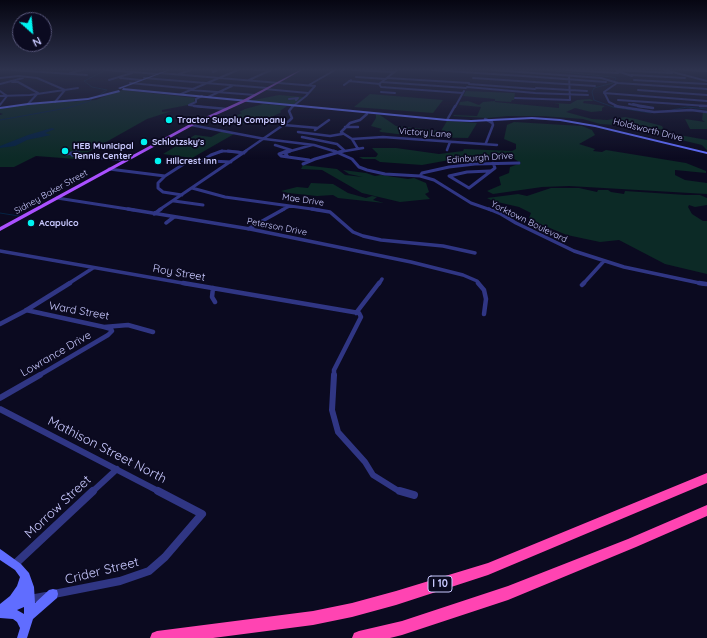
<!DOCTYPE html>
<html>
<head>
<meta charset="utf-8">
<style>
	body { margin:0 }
	#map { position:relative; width:707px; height:638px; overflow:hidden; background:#0b0a20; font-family:Quicksand,sans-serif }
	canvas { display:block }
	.north { position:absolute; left:12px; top:12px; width:40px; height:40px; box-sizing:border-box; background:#0b0a20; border:1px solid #575679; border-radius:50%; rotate:153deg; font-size:11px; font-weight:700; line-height:16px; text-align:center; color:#c9c9ff }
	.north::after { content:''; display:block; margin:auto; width:14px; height:18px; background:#00f4f1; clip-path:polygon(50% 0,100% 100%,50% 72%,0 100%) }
</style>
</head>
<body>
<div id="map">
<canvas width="707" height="638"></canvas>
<div class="north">N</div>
</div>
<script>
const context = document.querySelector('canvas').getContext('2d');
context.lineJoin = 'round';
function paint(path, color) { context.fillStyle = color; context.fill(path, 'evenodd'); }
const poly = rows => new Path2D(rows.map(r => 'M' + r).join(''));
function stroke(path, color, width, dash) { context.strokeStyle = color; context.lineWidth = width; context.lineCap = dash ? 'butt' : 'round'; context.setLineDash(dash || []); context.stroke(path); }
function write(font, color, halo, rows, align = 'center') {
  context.font = font + ' Quicksand,sans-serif'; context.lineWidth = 3.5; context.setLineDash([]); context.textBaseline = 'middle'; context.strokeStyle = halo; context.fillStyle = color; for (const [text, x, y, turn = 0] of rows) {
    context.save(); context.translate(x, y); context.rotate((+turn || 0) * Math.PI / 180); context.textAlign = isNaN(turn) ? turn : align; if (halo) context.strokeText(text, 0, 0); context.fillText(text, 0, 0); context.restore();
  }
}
paint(poly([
	[123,90,196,98,194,100,195,102,188,105,162,110,162,112,172,111,147,119,76,159,36,156,14,167,0,167,0,115,3,114,0,113,0,109,29,104,96,100,110,94],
	[466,91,515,93,514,100,512,100,511,102,495,101,495,102,559,108,559,104,554,103,570,104,577,100,590,99,594,101,584,101,583,103,605,106,602,108,602,111,591,112,575,108,566,112,592,119,607,120,625,117,636,119,662,126,664,130,647,127,600,124,583,119,542,116,508,116,487,118,453,116,454,115,477,116,481,107,459,105,460,102,468,101,479,105,483,102,495,101,495,99,463,96],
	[370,94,443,100,433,113,354,107],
	[279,95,304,97,293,105,249,101],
	[263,104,287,106,280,111,281,112,280,113,269,118,243,124,224,121,242,113,239,112,245,109],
	[703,112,707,112,707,129,690,129,685,119,705,122,702,120],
	[376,114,380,115,396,126,441,131,447,121,477,123,468,138,421,137,381,132,379,131,382,129,371,126,376,118],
	[514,122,582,126,592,130,595,135,579,144,595,149,593,151,602,152,606,150,686,163,706,171,706,173,675,170,675,175,685,180,707,183,707,194,569,186,542,187,493,194,487,191,501,185,499,177,509,173,510,167,521,163,511,157,466,157,422,165,380,162,375,159,363,159,359,157,376,157,378,154,372,148,396,148,439,154,463,151,464,149,512,151,516,149,516,144,504,139,507,125],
	[627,127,646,129,707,140,707,150,702,145],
	[223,131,234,134,192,158,163,154,195,135,211,137],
	[303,165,337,169,345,175,363,177,349,174,343,170,366,173,375,176,381,175,408,179,414,178,426,183,429,192,425,194,430,199,400,202,362,193,322,170,301,169],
	[311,183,333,184,348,193,366,198,372,196,377,197,373,200,384,203,338,198,333,195,317,196,288,193,281,191,297,187,308,188],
	[551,188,579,188,597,192,598,190,608,190,611,192,624,194,625,191,686,195,700,195,707,198,707,205,695,207,689,205,688,207,692,214,703,221,707,221,707,274,665,264,619,240,600,242,567,235,532,221,529,218,531,213,519,207,493,201,487,198,518,194,527,196]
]), '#0c2a26');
paint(poly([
	[52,128,55,129,45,133,51,135,27,140,15,146,0,148,0,146,28,135]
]), '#062343');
stroke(poly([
	[545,70,612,77,616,78,614,82],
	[613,83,594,88,592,92,594,100,613,107,651,113],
	[98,96,107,90,92,87,84,81,106,70],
	[672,110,687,107,707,109],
	[0,120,67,108,90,101,92,99],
	[0,213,19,216]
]), '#062343', 1);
stroke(poly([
	[12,70,87,75],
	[107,70,158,74],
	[212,70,217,70,213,72],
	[255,70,267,70],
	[353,70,393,72],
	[397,70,379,84,381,87,463,93],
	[432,70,538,77],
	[493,70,601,78,618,83,707,89],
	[566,70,618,73],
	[616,70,672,73],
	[668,70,665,70,707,81],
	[685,70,707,71],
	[617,71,632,76],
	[70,73,82,70],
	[160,73,315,86],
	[179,74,191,70],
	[631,75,685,78],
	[356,77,386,79],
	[537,77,606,82],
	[0,78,19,76,37,78,65,90,55,102],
	[120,78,141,80],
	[144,78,267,88],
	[387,78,469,83],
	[473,78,595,86],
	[109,80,132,73],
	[249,80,271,70],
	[634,80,707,84],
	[349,81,380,84],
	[12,82,18,82,38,93,28,104],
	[382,82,466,88],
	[130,83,194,89],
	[617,83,604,92,609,102,619,107],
	[0,84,23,78],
	[469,84,535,89],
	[309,85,335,70],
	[344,85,351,80],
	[467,87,535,93],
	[536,88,587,91],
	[265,89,308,93],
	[191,90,255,95],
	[638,90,707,95],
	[0,91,7,96,0,105],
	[381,92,395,93],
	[534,93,588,95],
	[604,93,707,101],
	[181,94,238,70],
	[0,96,30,95,78,88],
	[202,96,196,99,196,102,189,105,203,107],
	[208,97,232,86],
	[515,98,570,100,569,76],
	[289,99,298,98,296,100],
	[618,100,707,106],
	[629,104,644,107],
	[633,104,646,107],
	[292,107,306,96,315,86],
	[455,107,464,91]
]), '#303684', 2);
stroke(poly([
	[194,106,227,109],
	[615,106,654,112,691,110,707,112],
	[638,106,653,108,641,106],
	[700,106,707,106],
	[447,120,455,106],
	[191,125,265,139,314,145,337,152],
	[284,125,318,128],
	[345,127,358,127],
	[315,130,329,120],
	[298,132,330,136,342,134],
	[302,137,337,144,345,151],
	[352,139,383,137,497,145],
	[486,143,493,125,492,122,485,119,492,123],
	[275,145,291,150],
	[358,149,352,139,341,132,350,123,360,120,367,114],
	[447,150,450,142],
	[75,152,78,152],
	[219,152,223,151,239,152],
	[244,152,289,121,292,118,289,111,293,106],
	[284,152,288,151],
	[287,152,312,145],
	[339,152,363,148]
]), '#303684', 2.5);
stroke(poly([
	[228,151,244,153],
	[287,151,279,154,281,156,288,157],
	[290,151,285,153,288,157,309,160],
	[334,151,352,159,359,167,367,170,385,174,420,176,434,180,471,203,491,210],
	[66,154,78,152,79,153,72,155,125,160],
	[203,160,211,155,222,151],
	[303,164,315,159,343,151],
	[109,169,165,176,158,183,158,188,163,192,182,195],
	[490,171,467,172,449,176,469,188,495,168,493,163],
	[165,176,190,160,231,162],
	[420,176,422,173,449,167,475,164,519,163],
	[192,188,225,197,319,210],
	[57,198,134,210],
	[174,201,203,205],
	[159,210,246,151],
	[282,210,290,206]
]), '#303684', 3);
stroke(poly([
	[128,209,250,229,411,262,463,275,477,281,479,284],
	[312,209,330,212,353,232,363,236,381,240,443,246,475,253],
	[489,209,501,214,516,223,574,251,624,267,704,284],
	[154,214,161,209],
	[166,223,174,217],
	[248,229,284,209],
	[0,251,188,284],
	[68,284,93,268],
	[379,284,382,279],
	[583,284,604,261]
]), '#303684', 3.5);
stroke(poly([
	[183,283,359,313,361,317,334,370,334,376],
	[478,283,484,290,486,299,484,314],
	[699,283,706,284],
	[582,285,584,283],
	[213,288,212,297,215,302],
	[26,310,104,327,128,325,153,332],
	[356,313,379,283],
	[0,324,25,311,70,283],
	[38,376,108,335,112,331,111,329,104,327]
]), '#303684', 4.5);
stroke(poly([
	[334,375,332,410,338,432,365,462,373,475,397,490,404,492],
	[0,398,40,375],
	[0,409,160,492],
	[92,492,117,469]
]), '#303684', 6);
stroke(poly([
	[400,491,414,495],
	[15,564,93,491],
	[54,594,120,581,149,571,165,557,202,514,158,491],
	[30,599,46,596]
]), '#303684', 8);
paint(poly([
	[168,70,170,70,120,89,118,88,168,70],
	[705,70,707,70,707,72,705,70],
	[123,88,447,119,471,120,532,117,560,119,595,125,707,152,707,154,595,127,560,121,532,119,471,122,447,121,122,90,123,88],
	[119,90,120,92,88,100,28,105,0,109,0,107,28,103,88,98,119,90],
	[0,549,3,551,21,564,29,573,34,587,35,603,49,590,53,589,57,590,58,594,57,598,33,619,27,638,17,638,20,628,17,622,13,619,0,618,0,604,10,596,17,586,20,577,15,570,0,560,0,549],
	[24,607,24,614,17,610,24,607]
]), '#606dff');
paint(poly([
	[300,70,302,70,245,102,192,126,0,231,0,227,190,124,243,100,300,70]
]), '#aa50ff');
paint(poly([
	[707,473,707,483,488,575,396,605,352,617,313,625,213,638,150,638,152,633,157,631,313,611,352,603,396,591,488,563,707,473],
	[707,505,707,516,636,547,508,600,402,635,390,638,352,638,354,633,359,631,402,621,508,586,628,539,707,505]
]), '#ff44b2');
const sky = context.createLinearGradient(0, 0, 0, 159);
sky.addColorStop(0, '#060612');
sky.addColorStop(0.44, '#2e334e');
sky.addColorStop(1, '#2e334e00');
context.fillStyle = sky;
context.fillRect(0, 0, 707, 159);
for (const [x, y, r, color] of [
	[169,120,4,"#00f4f1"],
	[144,142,4,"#00f4f1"],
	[65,151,4,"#00f4f1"],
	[158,161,4,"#00f4f1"],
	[31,223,4,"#00f4f1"]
]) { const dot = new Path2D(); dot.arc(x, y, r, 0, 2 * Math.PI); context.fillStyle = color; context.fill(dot); stroke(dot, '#0b0a20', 1.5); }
write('bold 9px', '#c9c9ff', '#0b0a20', [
	["Tractor Supply Company",177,120],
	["Schlotzsky's",152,142],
	["HEB Municipal",73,146],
	["Tennis Center",73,156],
	["Hillcrest Inn",166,161],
	["Acapulco",39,223]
], 'left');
write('9px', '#c9c9ff', '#0b0a20', [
	["Holdsworth Drive",648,130,14],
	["Victory Lane",425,133,4],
	["Edinburgh Drive",480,158,-4],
	["Sidney Baker Street",51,192,-29],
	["Mae Drive",303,200,8],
	["Yorktown Boulevard",529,222,26],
	["Peterson Drive",277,227,11]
]);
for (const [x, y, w] of [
	[440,584,24]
]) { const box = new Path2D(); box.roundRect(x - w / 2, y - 8, w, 16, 3); context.fillStyle = '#0b0a20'; context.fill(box); stroke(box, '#c9c9ff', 1); }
write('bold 10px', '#c9c9ff', null, [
	["I 10",440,584]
]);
write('11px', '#c9c9ff', '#0b0a20', [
	["Roy Street",179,273,10],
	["Ward Street",79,311,10],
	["Lowrance Drive",56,354,-30]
]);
write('13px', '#c9c9ff', '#0b0a20', [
	["Mathison Street North",107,450,27],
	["Morrow Street",58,507,-43],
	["Crider Street",102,571,-14]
]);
</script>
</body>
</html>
